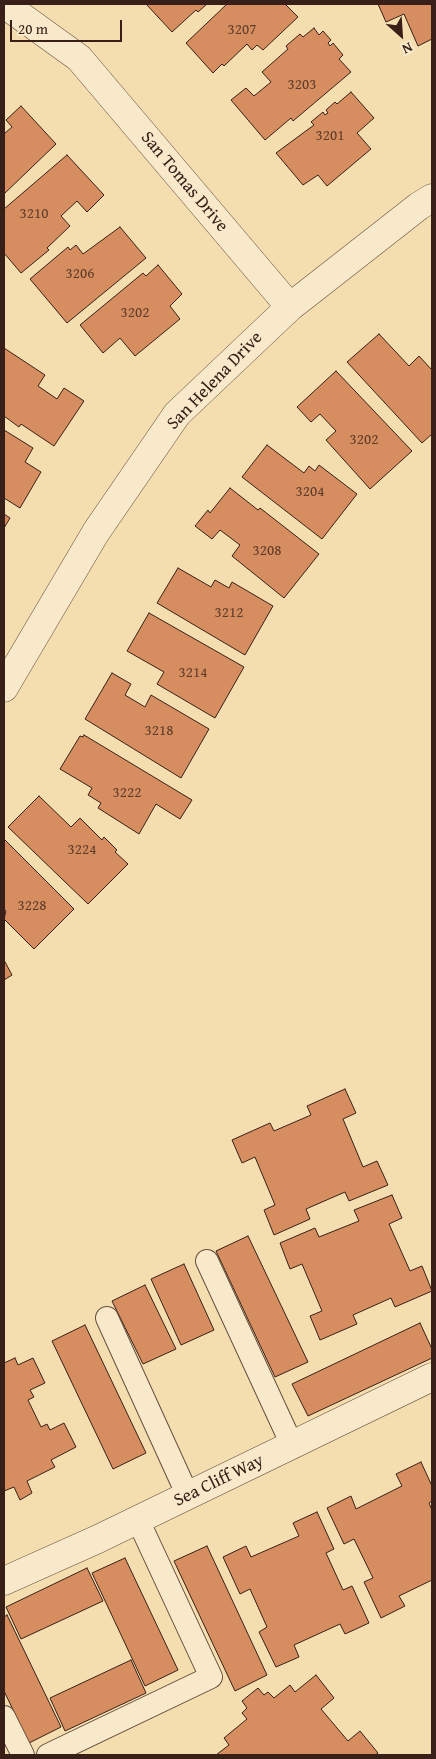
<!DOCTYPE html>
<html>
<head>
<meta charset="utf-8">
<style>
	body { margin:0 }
	#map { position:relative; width:436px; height:1759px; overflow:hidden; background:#f4ddaf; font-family:"Gentium Book Plus",serif }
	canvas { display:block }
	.frame { position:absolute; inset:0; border:5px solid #382018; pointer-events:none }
	.north { position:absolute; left:376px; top:10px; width:50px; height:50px; -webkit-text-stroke:4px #f8e9cb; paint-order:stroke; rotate:154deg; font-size:14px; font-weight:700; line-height:20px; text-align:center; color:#382018 }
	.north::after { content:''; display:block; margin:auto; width:18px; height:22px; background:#382018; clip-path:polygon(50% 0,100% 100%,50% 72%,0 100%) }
	.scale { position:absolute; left:10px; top:20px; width:112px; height:22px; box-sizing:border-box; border:2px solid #382018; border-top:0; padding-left:6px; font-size:15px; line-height:18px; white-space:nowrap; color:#382018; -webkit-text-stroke:4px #f8e9cb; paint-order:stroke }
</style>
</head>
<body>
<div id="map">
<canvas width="436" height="1759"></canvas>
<div class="frame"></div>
<div class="north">N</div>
<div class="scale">20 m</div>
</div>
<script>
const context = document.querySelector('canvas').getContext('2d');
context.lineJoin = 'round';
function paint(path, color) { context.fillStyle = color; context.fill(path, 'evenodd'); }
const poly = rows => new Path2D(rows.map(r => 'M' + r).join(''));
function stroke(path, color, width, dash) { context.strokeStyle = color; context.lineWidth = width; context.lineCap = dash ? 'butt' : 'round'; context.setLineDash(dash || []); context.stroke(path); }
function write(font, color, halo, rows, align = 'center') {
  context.font = font + ' "Gentium Book Plus",serif'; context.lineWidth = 4; context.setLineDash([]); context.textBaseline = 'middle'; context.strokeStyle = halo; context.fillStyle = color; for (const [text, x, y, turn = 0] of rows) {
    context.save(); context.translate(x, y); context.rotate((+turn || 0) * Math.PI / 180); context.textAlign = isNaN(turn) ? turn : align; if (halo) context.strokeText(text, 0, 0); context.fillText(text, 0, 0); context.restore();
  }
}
const building = poly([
	[146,4,207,4,198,12,196,10,172,32,146,4],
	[227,4,285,4,298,17,263,50,257,45,252,50,247,44,224,66,222,64,213,73,186,43,227,4],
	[378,4,432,4,432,39,418,46,404,14,386,22,378,4],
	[314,28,319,35,323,31,331,40,328,43,330,46,333,43,343,55,339,59,351,72,293,121,291,118,265,140,231,100,246,88,254,96,271,82,262,72,288,49,286,46,300,34,303,37,314,28],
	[351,92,374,118,357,133,371,149,327,186,318,175,303,185,276,153,314,125,311,122,323,112,325,115,328,113,326,110,335,102,337,104,351,92],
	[21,106,56,144,4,194,4,134,12,127,6,120,21,106],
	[67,155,104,195,87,212,77,201,61,216,70,226,47,248,49,250,21,273,4,253,4,209,67,155],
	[120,227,146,258,67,323,30,279,68,247,70,250,76,245,83,254,120,227],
	[158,265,182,294,170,306,180,319,135,356,120,338,103,353,80,325,143,273,146,276,158,265],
	[379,334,409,366,419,356,432,370,432,434,422,443,347,362,379,334],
	[4,348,45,375,38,386,57,399,64,388,84,401,54,446,21,424,19,427,4,416,4,348],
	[336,371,412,451,370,489,326,440,336,431,320,414,311,422,297,407,336,371],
	[4,430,33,448,25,462,41,472,20,508,4,498,4,430],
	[267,445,304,473,309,466,315,471,319,465,357,494,322,539,242,477,267,445],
	[230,488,258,510,260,508,319,554,284,598,232,556,240,545,220,530,212,539,195,526,208,510,210,513,230,488],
	[4,514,10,518,4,528,4,514],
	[178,568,211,587,215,580,229,588,232,582,273,606,245,655,157,603,178,568],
	[149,613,244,667,215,718,157,684,164,672,127,651,149,613],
	[112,673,131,684,125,695,145,707,151,695,209,729,181,778,85,719,112,673],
	[84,735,192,800,180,819,156,804,139,834,98,808,101,803,88,795,92,788,60,769,80,736,83,737,84,735],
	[39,796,71,827,80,818,102,840,104,837,117,850,115,852,128,864,88,904,8,827,39,796],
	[4,839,74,909,34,949,4,919,6,911,4,909,4,839],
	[4,960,12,975,4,980,4,960],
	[345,1089,356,1113,343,1119,363,1167,377,1161,388,1185,349,1201,345,1192,306,1209,310,1219,274,1235,264,1210,275,1205,255,1157,242,1163,232,1140,270,1123,274,1131,311,1115,307,1106,345,1089],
	[392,1195,402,1218,389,1224,410,1271,422,1266,432,1291,395,1307,391,1298,353,1315,357,1324,320,1340,310,1316,322,1311,302,1264,290,1269,280,1243,315,1228,319,1237,359,1221,354,1210,392,1195],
	[248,1236,308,1362,275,1377,216,1251,248,1236],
	[184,1264,214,1330,181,1345,151,1279,184,1264],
	[145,1285,176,1349,143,1364,112,1301,145,1285],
	[420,1323,432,1349,432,1358,308,1416,292,1384,420,1323],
	[85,1325,146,1453,113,1469,52,1341,85,1325],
	[15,1358,18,1365,33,1358,45,1383,30,1390,34,1397,28,1400,41,1427,47,1424,50,1430,64,1423,76,1447,51,1460,55,1467,27,1481,32,1493,20,1500,14,1487,4,1491,4,1363,15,1358],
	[421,1462,432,1486,432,1501,429,1503,432,1510,432,1580,399,1596,405,1606,381,1618,364,1582,373,1578,354,1539,344,1544,327,1508,351,1496,356,1509,402,1486,396,1474,421,1462],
	[317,1512,334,1549,326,1553,343,1590,352,1586,369,1623,345,1634,340,1624,294,1645,299,1657,276,1667,259,1632,267,1627,250,1589,240,1594,223,1557,246,1546,251,1557,299,1536,293,1523,317,1512],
	[207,1546,267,1675,235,1691,174,1561,207,1546],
	[125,1558,178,1670,145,1686,92,1573,125,1558],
	[87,1568,103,1601,21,1639,6,1607,87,1568],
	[7,1615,61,1727,29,1743,4,1691,4,1617,7,1615],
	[131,1660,146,1693,65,1731,50,1698,131,1660],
	[316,1675,334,1698,321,1709,348,1741,360,1731,378,1753,375,1755,216,1755,229,1745,224,1738,247,1719,242,1713,247,1708,242,1701,258,1688,264,1695,268,1692,274,1698,290,1685,295,1692,316,1675]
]);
paint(building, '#d68e61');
stroke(building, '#382018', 1);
const lane = poly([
	[207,1261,292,1445],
	[107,1318,188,1496],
	[4,1717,23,1755],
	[48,1755,211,1677,138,1520]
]);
const street = poly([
	[4,4,79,58,290,307],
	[4,688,96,532,177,414,290,307,419,206,432,198],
	[4,1581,98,1539,432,1377]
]);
stroke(lane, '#674f3e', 24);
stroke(street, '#674f3e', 29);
stroke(lane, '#f8e9cb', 22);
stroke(street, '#f8e9cb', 28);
write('15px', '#603c2a', null, [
	["3207",242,30],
	["3203",302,85],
	["3201",330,136],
	["3210",34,214],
	["3206",80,274],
	["3202",135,313],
	["3202",364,440],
	["3204",310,492],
	["3208",267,551],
	["3212",229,613],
	["3214",193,673],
	["3218",159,731],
	["3222",127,793],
	["3224",82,850],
	["3228",32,906]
]);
write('18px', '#382018', '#f8e9cb', [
	["San Tomas Drive",184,182,50],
	["San Helena Drive",215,381,-46],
	["Sea Cliff Way",219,1481,-26]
]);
</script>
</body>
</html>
